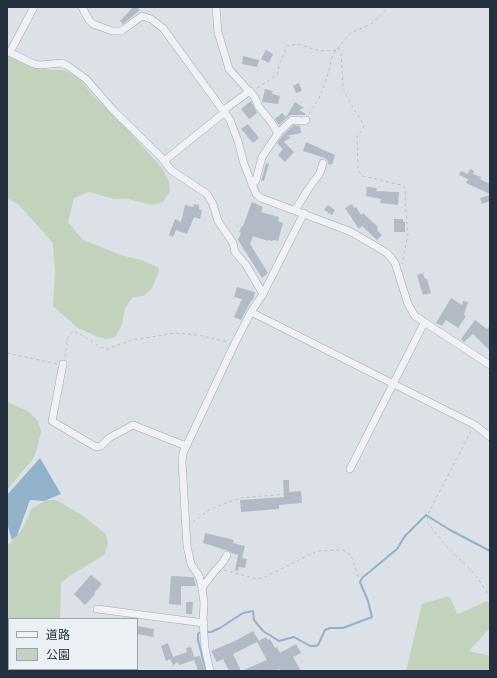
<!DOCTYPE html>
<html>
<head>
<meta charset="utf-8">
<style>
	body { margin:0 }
	#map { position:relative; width:497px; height:678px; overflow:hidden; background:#dce1e8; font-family:"Noto Sans","Noto Sans JP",sans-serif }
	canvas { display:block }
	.frame { position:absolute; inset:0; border:8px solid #24303f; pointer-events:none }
	.legend { position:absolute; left:8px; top:618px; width:130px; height:52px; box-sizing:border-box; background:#ebf0f5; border:1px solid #9ba3ac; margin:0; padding:5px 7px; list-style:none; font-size:12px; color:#24303f }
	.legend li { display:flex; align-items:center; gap:8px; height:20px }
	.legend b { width:20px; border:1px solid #9ba3ac }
</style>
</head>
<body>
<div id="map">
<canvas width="497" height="678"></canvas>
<div class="frame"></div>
<ul class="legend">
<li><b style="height:5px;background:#eff1f6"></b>道路</li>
<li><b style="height:11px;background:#c3d2bc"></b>公園</li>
</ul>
</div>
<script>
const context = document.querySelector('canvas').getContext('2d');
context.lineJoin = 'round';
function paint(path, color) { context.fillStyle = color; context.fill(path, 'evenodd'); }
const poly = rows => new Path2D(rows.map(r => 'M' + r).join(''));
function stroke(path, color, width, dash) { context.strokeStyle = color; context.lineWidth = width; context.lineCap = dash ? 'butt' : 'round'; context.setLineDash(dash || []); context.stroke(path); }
paint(poly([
	[7,53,35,66,50,70,64,70,79,78,94,97,127,129,163,169,169,182,170,191,163,202,152,205,128,199,114,199,89,192,74,198,68,222,83,240,124,256,142,260,159,268,158,274,152,288,144,296,133,297,125,308,122,325,115,337,107,339,98,337,78,328,53,306,55,272,53,243,19,205,7,198],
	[7,402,28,411,38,421,41,431,37,449,33,459,7,490],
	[47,500,56,500,82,515,106,534,108,544,104,555,68,577,61,583,60,619,9,619,9,669,7,671,7,540,9,545,23,528,32,508],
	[449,596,458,614,487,601,490,605,490,628,469,651,490,656,490,671,406,671,422,604]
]), '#c3d2bc');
paint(poly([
	[40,458,61,494,44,501,30,500,17,536,12,540,7,523,7,495]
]), '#92b2cc');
stroke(poly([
	[206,632,211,632,220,628,243,613,253,611,254,620,263,631,279,641,294,637,310,646,315,646,318,645,320,641,325,630,330,628,343,628,372,617,368,601,360,582,362,578,397,549,405,536,426,515,450,530,490,551],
	[202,633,199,633,198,634,198,640,206,671]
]), '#92b2cc', 2);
paint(poly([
	[133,7,137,7,140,10,123,24,120,21],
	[266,50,273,54,269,63,261,59],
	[243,56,259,60,257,67,242,64],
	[299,83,302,91,296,93,293,86],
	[265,89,273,91,272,94,280,96,278,104,262,102],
	[251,101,257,113,249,119,241,109],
	[295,102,304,108,299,110,306,114,305,115,290,115,279,125,275,119,282,113,286,117],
	[248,124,259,138,253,143,241,129],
	[294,125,300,126,301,133,286,136,291,137,284,142,294,152,285,162,278,155,283,149,277,143,283,135],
	[306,142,335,155,332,165,328,164,328,161,325,158,303,151],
	[266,163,269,164,264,181,261,181],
	[470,169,474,171,473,174,481,177,480,179,490,184,490,194,466,183,468,179,459,175,461,171,468,174],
	[367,187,377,188,376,191,399,192,398,205,380,203,381,199,366,196],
	[490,195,490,201,482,204,480,198],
	[252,202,263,207,261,212,279,217,278,221,283,223,278,241,273,240,272,241,268,240,268,241,253,236,250,244,268,273,262,278,238,240,241,233,239,232,242,226,243,226],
	[194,204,199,205,199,209,202,210,200,219,194,217,187,234,176,230,173,237,169,235,175,219,181,222,185,205,193,207],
	[352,204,354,208,356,207,361,215,363,213,378,227,377,230,382,235,377,240,362,226,359,229,345,208],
	[328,205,335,210,332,215,324,210],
	[394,219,403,219,403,222,405,222,405,232,394,232],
	[423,273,425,279,427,279,431,293,423,295,417,275],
	[237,287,255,292,253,300,251,301,241,320,234,317,242,299,234,297],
	[451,298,462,305,463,301,468,302,464,315,466,316,458,328,446,320,442,326,436,323],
	[475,320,487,329,490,326,490,351,473,334,464,342,461,339],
	[283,480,289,480,289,492,301,491,302,503,279,505,279,509,241,512,240,500,284,497],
	[205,533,234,540,233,543,245,546,242,558,247,559,245,568,239,567,238,571,235,570,238,555,232,553,229,551,203,543],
	[91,575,102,584,94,593,95,594,85,605,74,594],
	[171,576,193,577,194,578,196,586,181,586,181,605,169,604],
	[186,602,193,602,192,614,186,614],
	[138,626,154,629,153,637,137,634],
	[253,631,259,641,233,654,241,671,267,660,257,642,266,637,268,640,270,639,275,648,277,647,280,653,296,644,301,653,293,657,301,671,281,671,279,669,275,671,229,671,223,659,217,662,211,651,235,641],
	[168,643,173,657,187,652,186,648,191,647,194,657,200,656,205,671,198,671,194,660,179,665,178,662,173,665,170,659,166,661,161,646]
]), '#b2bac5');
const minor = poly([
	[82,7,89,20,93,24,112,31,121,31,124,29,142,16,151,19,163,28,230,120,238,141,244,164,256,194,261,198,349,231,360,237,387,253,395,263,408,304,415,316,490,365],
	[216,7,218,32,229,69,247,89,247,93,224,110],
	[7,51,34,64,40,65,62,63,68,66,86,79,113,110,161,157,171,170,207,194,213,204,218,221,233,243,235,252,246,265,263,294],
	[10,52,34,7],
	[250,91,255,98,259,107,272,123,278,134],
	[164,161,225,112],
	[252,185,256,180,262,157,279,132,292,120,304,121,306,120],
	[295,210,309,188,320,173,323,163],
	[251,312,475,425,490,437],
	[63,364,52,421,96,447,101,446,109,438,133,425,186,446],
	[350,469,424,323],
	[202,588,214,572,223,562,227,555],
	[97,609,204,623],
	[210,671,205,648,203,621,204,603,202,588,199,576,191,564,187,546,182,462,183,453,235,343,251,312,263,294,304,213]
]);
stroke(minor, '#a1a8b2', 8);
stroke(poly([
	[338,48,341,52,343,88,349,101,364,125,363,129,357,137,358,167,360,173,363,176,401,185,405,188,406,191,405,202,408,234,402,264],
	[257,88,277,75,280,62,282,58,287,46,297,44,320,51,337,50],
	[309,114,319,98,328,74,332,58,335,51,351,33,371,24,389,7],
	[7,353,57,364],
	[65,357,68,337,73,331,76,332,90,340,100,347,107,349,133,340,175,333,198,335,228,342],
	[471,431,428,514,427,522,446,546,473,572,490,596],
	[193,522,209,510,234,500,240,498,287,494],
	[224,570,257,579,263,578,317,551,338,550,343,550,349,554,353,559,359,580],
	[56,669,57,671],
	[70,669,71,671]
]), '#babfc6', 1, [3, 3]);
stroke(minor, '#eff1f6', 7);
</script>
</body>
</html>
